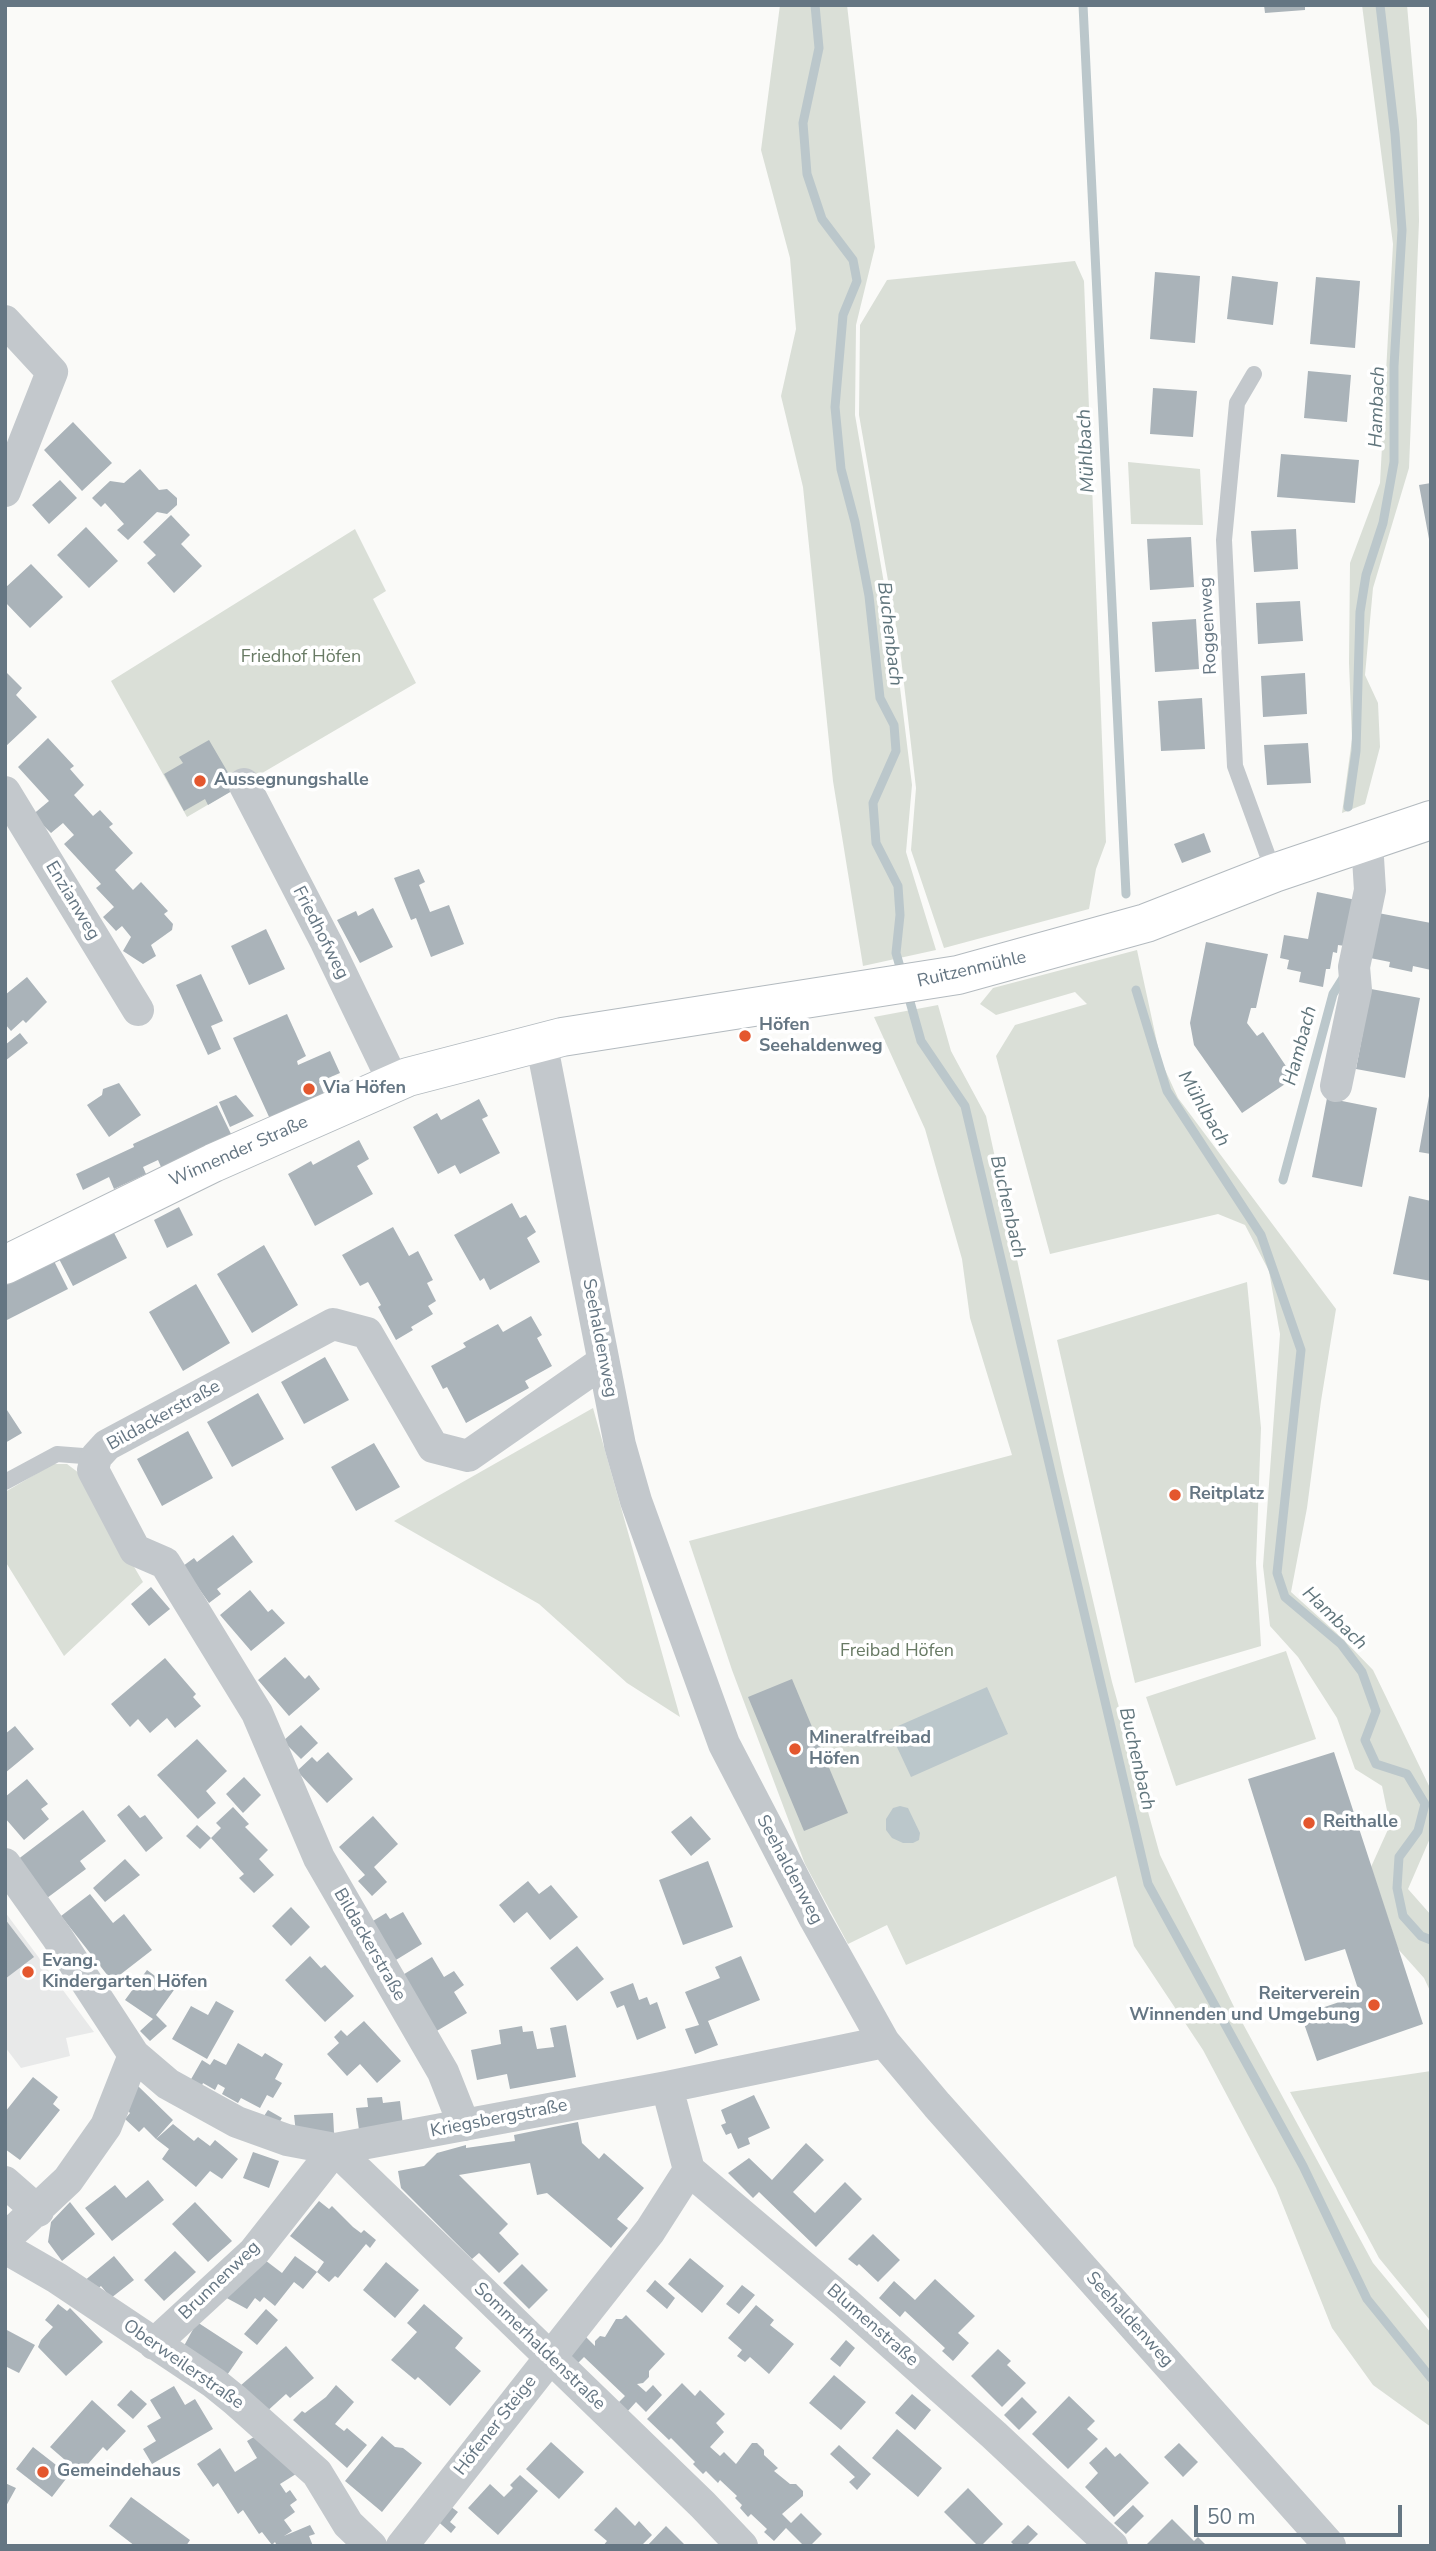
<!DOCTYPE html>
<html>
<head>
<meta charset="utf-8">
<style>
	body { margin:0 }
	#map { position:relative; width:1436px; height:2551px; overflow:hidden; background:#fafaf8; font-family:"Nunito Sans",sans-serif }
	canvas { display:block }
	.frame { position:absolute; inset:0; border:7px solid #657683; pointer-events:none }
	.scale { position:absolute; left:1194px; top:2505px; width:208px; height:32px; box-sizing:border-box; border:4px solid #657683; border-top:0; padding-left:9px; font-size:21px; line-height:24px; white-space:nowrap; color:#657683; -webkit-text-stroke:5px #fff; paint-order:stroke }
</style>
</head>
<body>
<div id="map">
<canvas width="1436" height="2551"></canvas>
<div class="frame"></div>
<div class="scale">50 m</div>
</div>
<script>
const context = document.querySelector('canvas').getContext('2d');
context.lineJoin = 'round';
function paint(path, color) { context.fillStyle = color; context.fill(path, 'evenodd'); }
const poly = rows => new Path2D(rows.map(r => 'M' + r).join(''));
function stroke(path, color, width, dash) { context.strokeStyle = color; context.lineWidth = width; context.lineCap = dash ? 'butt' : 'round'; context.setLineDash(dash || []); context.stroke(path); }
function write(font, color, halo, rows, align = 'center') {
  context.font = font + ' "Nunito Sans",sans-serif'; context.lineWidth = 7; context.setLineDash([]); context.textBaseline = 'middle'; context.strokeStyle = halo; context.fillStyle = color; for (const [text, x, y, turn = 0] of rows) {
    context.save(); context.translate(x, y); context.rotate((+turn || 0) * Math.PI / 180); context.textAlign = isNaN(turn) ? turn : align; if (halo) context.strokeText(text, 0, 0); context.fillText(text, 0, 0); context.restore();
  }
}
paint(poly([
	[5,1912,94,2032,66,2038,70,2056,21,2068,5,2047]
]), '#e8e9e9');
paint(poly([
	[780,5,847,5,875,247,856,325,855,415,895,647,912,785,906,852,936,950,863,966,833,781,803,487,781,396,796,329,790,258,761,150],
	[1362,5,1407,5,1417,120,1419,221,1409,468,1373,588,1365,675,1378,703,1380,747,1365,804,1342,813,1352,739,1349,663,1350,563,1380,483,1393,244],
	[1075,261,1084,281,1106,842,1096,869,1089,909,944,948,911,850,916,788,900,649,859,415,860,325,887,280],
	[1128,462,1200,469,1203,525,1131,524],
	[355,529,386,591,373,599,416,683,187,817,111,681],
	[1137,950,1161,1061,1178,1098,1336,1309,1321,1401,1307,1508,1291,1592,1343,1639,1373,1670,1431,1790,1431,1836,1408,1889,1431,1915,1431,1993,1424,1978,1398,1949,1371,1867,1390,1825,1382,1786,1355,1769,1337,1718,1298,1657,1270,1626,1263,1566,1280,1334,1269,1271,1245,1225,1218,1214,1050,1254,996,1056,1015,1025,1087,1004,1075,992,996,1015,980,1004,993,988],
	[938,1005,951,1051,986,1116,1063,1472,1112,1682,1160,1855,1236,2011,1373,2263,1431,2333,1431,2427,1373,2385,1332,2328,1276,2188,1203,2050,1134,1946,1116,1876,906,1965,887,1925,848,1944,805,1864,732,1670,689,1541,1012,1455,970,1318,962,1259,925,1129,874,1017],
	[1247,1282,1261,1428,1256,1563,1261,1646,1135,1683,1057,1340],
	[593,1408,680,1717,627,1683,539,1604,394,1521],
	[53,1464,67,1464,79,1473,143,1582,64,1656,5,1561,5,1492],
	[1286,1651,1316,1739,1176,1786,1146,1697],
	[1431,2071,1431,2317,1429,2319,1379,2258,1290,2092]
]), '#dadfd7');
paint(poly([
	[987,1687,1008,1734,911,1777,889,1730],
	[900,1806,908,1808,920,1833,919,1840,913,1843,903,1843,892,1838,886,1830,886,1819,893,1808]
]), '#bbc7cb');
stroke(poly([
	[815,5,819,48,803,123,807,174,822,219,853,260,857,281,843,315,835,407,841,469,855,522,869,596,880,698,894,725,896,751,873,803,876,843,898,886,900,915,896,953,902,974],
	[1083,5,1126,894],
	[1348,807,1356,751,1360,612,1366,575,1383,523,1394,462,1394,366,1402,230,1395,134,1380,5],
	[1136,990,1167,1091,1261,1235,1301,1350,1277,1573,1285,1597,1341,1644,1362,1672,1376,1711,1365,1740,1376,1764,1407,1774,1425,1804,1418,1831,1399,1857,1397,1888,1403,1916,1421,1936,1431,1940],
	[907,991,921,1041,965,1106,1148,1884,1303,2166,1367,2299,1431,2378],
	[1283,1180,1333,994,1345,975]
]), '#bbc7cb', 9);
paint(poly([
	[1264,5,1305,5,1305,10,1265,13],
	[1155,272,1200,276,1195,343,1150,339],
	[1232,276,1278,282,1273,325,1227,319],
	[1316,277,1360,281,1355,348,1310,344],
	[1308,371,1351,375,1347,422,1304,418],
	[1153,388,1197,391,1193,437,1150,434],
	[73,422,112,463,82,491,44,450],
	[1281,454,1359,460,1355,503,1277,497],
	[140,469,159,490,167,489,177,498,177,505,167,514,157,512,128,540,117,530,124,524,105,503,101,507,92,498,110,481,124,483],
	[60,480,77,498,49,524,32,505],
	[1431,483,1431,539,1429,539,1419,485],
	[171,515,190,535,181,544,202,566,174,593,147,563,156,555,143,542],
	[86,527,118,561,89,588,57,555],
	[1296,529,1298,569,1254,572,1251,531],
	[1191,537,1194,587,1150,590,1147,539],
	[31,564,63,597,30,628,5,602,5,588],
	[1300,601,1303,641,1258,644,1256,603],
	[1196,619,1199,669,1155,672,1152,622],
	[5,671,22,688,16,695,37,717,5,747],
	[1305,673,1307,714,1263,717,1261,676],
	[1202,698,1205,749,1161,751,1158,701],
	[48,738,74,766,70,769,84,785,74,795,93,816,100,810,113,824,109,827,133,853,115,870,133,890,141,882,168,911,164,914,173,924,172,930,151,945,156,956,143,964,123,951,131,937,122,926,116,931,103,917,114,907,96,888,101,884,64,844,74,835,63,823,51,833,43,825,41,827,31,816,49,801,18,767],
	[209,740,237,788,208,805,205,799,184,811,164,774,183,763,179,757],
	[1308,743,1311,783,1267,785,1264,745],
	[1204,833,1211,852,1182,863,1174,844],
	[419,869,425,882,419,885,430,912,449,905,464,944,431,957,416,918,411,920,394,878],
	[1317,892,1361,901,1352,947,1338,945,1337,953,1333,952,1330,969,1326,969,1323,987,1299,982,1301,972,1287,969,1289,960,1280,958,1284,935,1308,939],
	[373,908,393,947,360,963,337,920,356,911,358,916],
	[1378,913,1431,923,1431,970,1413,966,1412,972,1389,967,1390,962,1370,958],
	[266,929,285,969,249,985,231,946],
	[1206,942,1268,954,1256,1008,1251,1008,1247,1023,1257,1036,1263,1032,1294,1078,1242,1113,1194,1045,1190,1023],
	[201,974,223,1021,211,1026,221,1049,208,1055,176,985],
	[27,977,47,1002,26,1023,23,1020,11,1031,5,1024,5,995],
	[1371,989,1420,998,1405,1078,1356,1069],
	[287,1014,306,1056,297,1061,298,1065,330,1051,340,1073,319,1082,324,1094,270,1119,233,1038],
	[20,1033,28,1043,5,1061,5,1045],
	[119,1083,141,1115,109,1137,87,1105,102,1095,103,1089],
	[236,1095,254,1116,230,1127,219,1102],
	[1429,1096,1431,1096,1431,1154,1419,1152],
	[1327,1098,1377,1108,1362,1187,1312,1177],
	[479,1099,488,1116,482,1119,500,1153,460,1174,455,1165,438,1174,413,1127,437,1113,441,1120],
	[217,1105,232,1136,161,1167,158,1160,143,1167,146,1174,114,1189,109,1177,83,1190,76,1174,134,1147,133,1144],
	[359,1140,369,1159,357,1166,373,1194,315,1226,288,1174,311,1161,313,1165],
	[1409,1196,1431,1201,1431,1281,1393,1274],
	[512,1203,520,1218,526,1215,536,1232,527,1238,540,1262,490,1290,484,1278,480,1281,454,1235],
	[179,1207,193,1235,167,1248,154,1220],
	[393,1227,409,1256,418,1251,433,1280,427,1283,436,1301,428,1306,433,1314,411,1327,413,1330,396,1340,378,1307,381,1305,368,1282,360,1286,342,1255],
	[112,1229,127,1258,73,1286,58,1257],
	[264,1245,298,1305,252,1333,217,1274],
	[54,1261,68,1289,5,1321,5,1286],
	[196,1284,230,1343,183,1371,149,1312],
	[531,1316,542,1335,537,1338,552,1366,525,1381,529,1388,466,1423,447,1387,443,1389,431,1366,466,1347,463,1343,498,1324,503,1332],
	[325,1357,349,1400,304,1424,281,1382],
	[258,1393,284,1439,232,1467,207,1422],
	[5,1407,22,1433,5,1443],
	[188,1431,213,1478,162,1506,137,1459],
	[374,1443,400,1487,356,1511,331,1467],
	[233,1535,253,1562,217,1589,221,1594,209,1603,183,1566,194,1558,197,1562],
	[151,1587,170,1609,149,1626,131,1604],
	[250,1590,268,1612,272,1609,285,1623,251,1651,220,1615],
	[285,1657,305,1679,309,1675,320,1689,289,1716,258,1680],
	[165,1658,196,1694,193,1697,201,1706,175,1728,167,1718,150,1733,138,1719,130,1727,111,1704],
	[792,1679,848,1813,804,1831,748,1697],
	[301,1725,318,1743,301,1759,283,1741],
	[15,1726,34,1749,5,1773,5,1734],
	[197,1739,227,1771,206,1791,216,1803,198,1819,157,1775],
	[328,1752,353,1779,327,1803,297,1771,312,1757,317,1762],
	[1334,1752,1423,2024,1317,2061,1301,2015,1360,1995,1345,1949,1305,1961,1248,1779],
	[244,1777,261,1795,243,1813,226,1794],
	[27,1779,48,1804,41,1809,49,1819,24,1840,5,1818,5,1797],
	[129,1805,140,1818,145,1815,163,1838,146,1852,117,1815],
	[233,1807,249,1824,245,1827,268,1850,259,1859,274,1875,254,1893,239,1878,244,1874,211,1838,221,1828,216,1823],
	[83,1810,106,1841,80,1861,86,1869,47,1898,17,1860],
	[373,1816,398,1844,374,1867,387,1882,372,1896,358,1881,365,1875,339,1847],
	[691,1816,711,1839,691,1856,671,1832],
	[197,1825,211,1838,200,1849,186,1836],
	[125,1859,140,1875,105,1902,93,1888],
	[708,1861,733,1927,683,1945,659,1880],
	[528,1881,539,1894,551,1885,578,1917,550,1940,527,1912,514,1923,499,1905],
	[90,1894,113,1923,124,1914,152,1950,112,1981,61,1916],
	[291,1907,310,1927,291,1946,272,1926],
	[403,1912,422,1944,391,1963,368,1924,386,1913,390,1919],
	[5,1919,34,1957,5,1979],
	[577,1946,604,1979,577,2001,550,1968],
	[310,1956,321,1968,325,1965,354,1996,325,2022,285,1980],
	[741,1956,760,2000,708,2021,718,2045,695,2054,685,2029,699,2025,685,1992,720,1978,715,1967],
	[432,1957,444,1977,454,1971,464,1985,454,1992,467,2013,435,2032,401,1976],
	[147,1970,174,1990,156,2015,167,2026,150,2041,140,2031,153,2019,125,2000],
	[633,1983,639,2000,647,1997,650,2005,657,2002,666,2028,637,2040,624,2005,617,2008,610,1992],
	[216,2001,234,2011,207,2059,172,2039,191,2006,208,2015],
	[364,2021,401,2061,377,2083,360,2064,347,2076,327,2054,339,2043,334,2037,341,2030,347,2036],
	[566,2025,576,2077,510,2089,507,2074,477,2080,471,2050,501,2044,499,2030,522,2026,523,2032,533,2031,537,2049,554,2047,550,2028],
	[238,2043,262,2057,265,2053,283,2064,275,2079,282,2083,273,2098,267,2095,260,2108,241,2098,238,2103,222,2094,225,2088,218,2084,215,2090,203,2083,201,2088,190,2081,202,2060,210,2065,214,2059,226,2065],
	[33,2077,58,2097,53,2104,60,2110,20,2160,5,2149,5,2112],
	[138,2086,173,2120,156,2139,173,2124,194,2141,198,2137,210,2146,215,2140,238,2159,222,2179,210,2171,196,2187,162,2159,169,2149,156,2139,144,2127,139,2132,125,2119,130,2113,124,2107],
	[754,2095,770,2128,748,2138,750,2144,738,2149,731,2133,726,2135,721,2125,726,2123,721,2110],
	[382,2097,383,2103,400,2101,403,2125,359,2130,356,2108,368,2107,367,2098],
	[268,2110,282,2118,276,2128,262,2119],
	[333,2113,334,2133,296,2133,294,2115],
	[578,2122,582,2143,599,2159,604,2153,644,2188,617,2219,628,2228,611,2248,547,2193,537,2195,530,2163,459,2175,508,2224,499,2233,519,2254,499,2273,479,2253,472,2259,401,2188,398,2171,424,2166,437,2153,466,2145,466,2148,515,2141,514,2135],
	[806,2143,824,2160,793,2192,815,2213,845,2182,862,2199,816,2247,759,2192,753,2198,728,2173,749,2158,772,2180],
	[253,2152,279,2161,269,2188,243,2178],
	[148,2180,164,2200,112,2241,85,2208,115,2185,126,2198],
	[319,2201,329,2209,332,2206,353,2227,361,2233,364,2230,376,2240,370,2248,366,2244,338,2278,335,2276,329,2282,317,2272,324,2262,290,2236],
	[70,2202,95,2234,62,2261,48,2242,51,2222],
	[195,2202,232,2241,208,2262,172,2224],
	[873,2234,900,2260,878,2282,859,2264,857,2266,848,2259],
	[175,2251,196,2272,164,2301,144,2280],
	[114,2256,134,2280,111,2298,101,2286,92,2293,83,2282],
	[295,2256,317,2272,303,2289,294,2282,275,2306,264,2297,260,2302,255,2298,247,2309,223,2296,261,2257,282,2273],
	[690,2258,724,2286,702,2313,668,2284],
	[386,2262,419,2290,395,2318,363,2290],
	[522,2264,548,2290,529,2309,503,2283],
	[935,2279,975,2316,958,2333,969,2343,953,2361,942,2351,945,2348,905,2311,900,2317,879,2298,894,2281,915,2300],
	[655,2280,675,2298,667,2309,646,2291],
	[742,2285,755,2295,739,2314,726,2304],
	[58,2304,67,2311,70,2308,103,2342,66,2376,38,2347,41,2340,53,2327,45,2320],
	[424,2304,463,2338,455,2348,481,2371,450,2406,418,2377,415,2380,391,2360,417,2332,407,2323],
	[756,2305,774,2320,770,2325,794,2344,769,2374,750,2357,745,2362,737,2356,742,2350,728,2338],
	[266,2309,278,2320,257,2345,244,2334],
	[626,2315,665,2354,649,2371,649,2377,643,2383,637,2384,646,2392,653,2385,662,2395,646,2412,636,2402,627,2412,618,2403,625,2396,584,2357,577,2364,567,2355,586,2337,595,2346,595,2341,600,2336,605,2337,616,2319,622,2319],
	[197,2322,243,2352,223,2381,179,2355],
	[5,2329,35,2345,19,2373,5,2366],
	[846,2340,855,2348,840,2367,830,2359],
	[286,2346,314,2378,290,2398,286,2394,264,2414,240,2386],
	[998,2349,1011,2361,1007,2365,1026,2383,1002,2407,971,2376],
	[834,2375,866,2402,841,2430,809,2403],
	[682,2383,695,2396,700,2390,725,2414,716,2423,724,2432,710,2447,720,2456,724,2452,736,2464,752,2443,757,2443,764,2450,764,2455,778,2468,774,2471,790,2484,796,2484,803,2491,803,2496,782,2514,791,2523,801,2513,822,2534,812,2544,814,2546,804,2546,786,2528,774,2541,764,2532,767,2529,751,2514,748,2517,740,2508,742,2505,735,2498,737,2496,720,2480,718,2483,706,2471,703,2474,693,2464,695,2462,671,2438,669,2440,647,2419],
	[336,2385,354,2402,335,2424,344,2431,347,2428,367,2445,347,2468,293,2420,302,2411,305,2413,326,2397],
	[174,2386,185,2405,195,2399,213,2429,152,2464,143,2449,156,2441,147,2426,161,2418,150,2400],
	[131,2390,147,2404,133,2419,117,2405],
	[912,2394,931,2410,915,2430,895,2413],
	[1069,2396,1095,2421,1087,2429,1098,2439,1068,2469,1032,2434],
	[1022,2397,1037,2412,1019,2430,1004,2415],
	[92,2400,126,2431,107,2451,103,2447,80,2473,50,2447],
	[897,2429,942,2468,918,2497,872,2458],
	[259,2434,296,2474,280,2484,286,2493,290,2490,297,2500,290,2505,295,2512,284,2520,292,2531,284,2536,310,2525,315,2534,309,2536,313,2546,277,2546,275,2542,272,2545,262,2532,259,2534,243,2510,238,2514,218,2483,213,2487,197,2464,220,2448,235,2472,257,2458,247,2441],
	[382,2436,395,2447,403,2448,422,2463,382,2512,345,2481],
	[551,2442,584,2472,559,2499,526,2469],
	[1179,2443,1198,2462,1183,2477,1164,2457],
	[839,2445,871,2474,857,2490,849,2482,855,2477,830,2454],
	[33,2447,69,2475,52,2497,16,2469],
	[1106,2447,1115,2457,1120,2453,1149,2483,1114,2517,1085,2487,1098,2473,1089,2463],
	[520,2475,538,2491,498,2535,468,2508,490,2484,504,2497,513,2488,510,2485],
	[5,2483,16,2488,5,2508],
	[968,2488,1003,2524,981,2546,978,2546,944,2512],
	[131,2497,190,2540,186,2546,135,2546,109,2526],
	[446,2503,458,2512,450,2522,456,2527,451,2533,434,2518],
	[1133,2505,1144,2516,1126,2534,1114,2523],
	[616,2507,635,2526,639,2521,652,2535,641,2546,603,2546,607,2541,594,2530],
	[1172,2519,1194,2541,1198,2537,1207,2546,1145,2546],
	[1028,2525,1038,2534,1026,2546,1015,2546,1011,2542],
	[666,2526,686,2546,647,2546]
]), '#aab3b9');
const secondary = poly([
	[5,1265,213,1163,408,1077,562,1037,958,975,1146,923,1274,873,1431,820]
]);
stroke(secondary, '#b3babf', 40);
stroke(poly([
	[1254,374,1237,403,1224,540,1235,766,1274,873],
	[5,1482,57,1454,96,1457]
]), '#c3c8cc', 16);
stroke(poly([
	[5,321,52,372,5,491],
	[244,784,326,942,394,1083],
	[5,792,138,1010],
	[541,1041,620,1445,636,1501,724,1744,815,1919,884,2042,937,2105,1330,2546],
	[1336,1086,1356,990,1354,967,1370,890,1367,842],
	[5,1864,57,1937,134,2055,168,2084,237,2122,287,2140,335,2149,667,2087,884,2042],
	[667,2087,689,2170,846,2303,994,2435,1112,2546],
	[464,2125,443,2072,319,1858,257,1713,165,1563,135,1550,93,1470,96,1457,107,1445,333,1324,367,1333,433,1447,468,1456,603,1362],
	[5,2182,38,2211],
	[5,2239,68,2180,106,2126,134,2055],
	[5,2248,57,2278,214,2383,235,2400,317,2473,348,2524,371,2546],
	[154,2344,254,2252,335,2149,703,2505,742,2546],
	[402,2546,650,2231,689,2170]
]), '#c3c8cc', 32);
stroke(secondary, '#fff', 38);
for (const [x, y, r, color] of [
	[200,781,7,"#e4572e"],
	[745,1036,7,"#e4572e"],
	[309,1089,7,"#e4572e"],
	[1175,1495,7,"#e4572e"],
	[795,1749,7,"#e4572e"],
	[1309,1823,7,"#e4572e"],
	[28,1972,7,"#e4572e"],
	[1374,2005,7,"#e4572e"],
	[43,2472,7,"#e4572e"]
]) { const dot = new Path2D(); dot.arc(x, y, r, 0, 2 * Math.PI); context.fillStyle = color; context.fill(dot); stroke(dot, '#fff', 2.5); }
write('18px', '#657683', '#fff', [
	["Roggenweg",1209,626,-93],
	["Enzianweg",72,901,59],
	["Friedhofweg",320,933,63],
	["Ruitzenmühle",972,970,-13],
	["Winnender Straße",239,1152,-24],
	["Seehaldenweg",599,1338,79],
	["Bildackerstraße",164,1416,-29],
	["Seehaldenweg",789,1870,62],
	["Bildackerstraße",369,1945,60],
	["Kriegsbergstraße",499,2119,-11],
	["Brunnenweg",220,2281,-44],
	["Seehaldenweg",1129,2320,48],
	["Blumenstraße",872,2326,41],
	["Sommerhaldenstraße",539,2347,44],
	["Oberweilerstraße",183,2365,35],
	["Höfener Steige",496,2426,-52]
]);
write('18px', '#687a64', '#fff', [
	["Friedhof Höfen",301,658],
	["Freibad Höfen",897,1652]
]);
write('bold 18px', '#657683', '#fff', [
	["Aussegnungshalle",214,781],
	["Höfen",759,1026],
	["Seehaldenweg",759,1047],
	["Via Höfen",323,1089],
	["Reitplatz",1189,1495],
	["Mineralfreibad",809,1739],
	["Höfen",809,1760],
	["Reithalle",1323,1823],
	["Evang.",42,1962],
	["Kindergarten Höfen",42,1983],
	["Reiterverein",1360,1995,"right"],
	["Winnenden und Umgebung",1360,2016,"right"],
	["Gemeindehaus",57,2472]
], 'left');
write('italic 19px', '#60757c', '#fff', [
	["Hambach",1378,407,-88],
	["Mühlbach",1087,451,-93],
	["Buchenbach",889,634,83],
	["Hambach",1301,1046,-75],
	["Mühlbach",1203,1109,60],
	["Buchenbach",1007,1207,77],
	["Hambach",1334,1619,44],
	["Buchenbach",1136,1759,77]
]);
</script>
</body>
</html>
